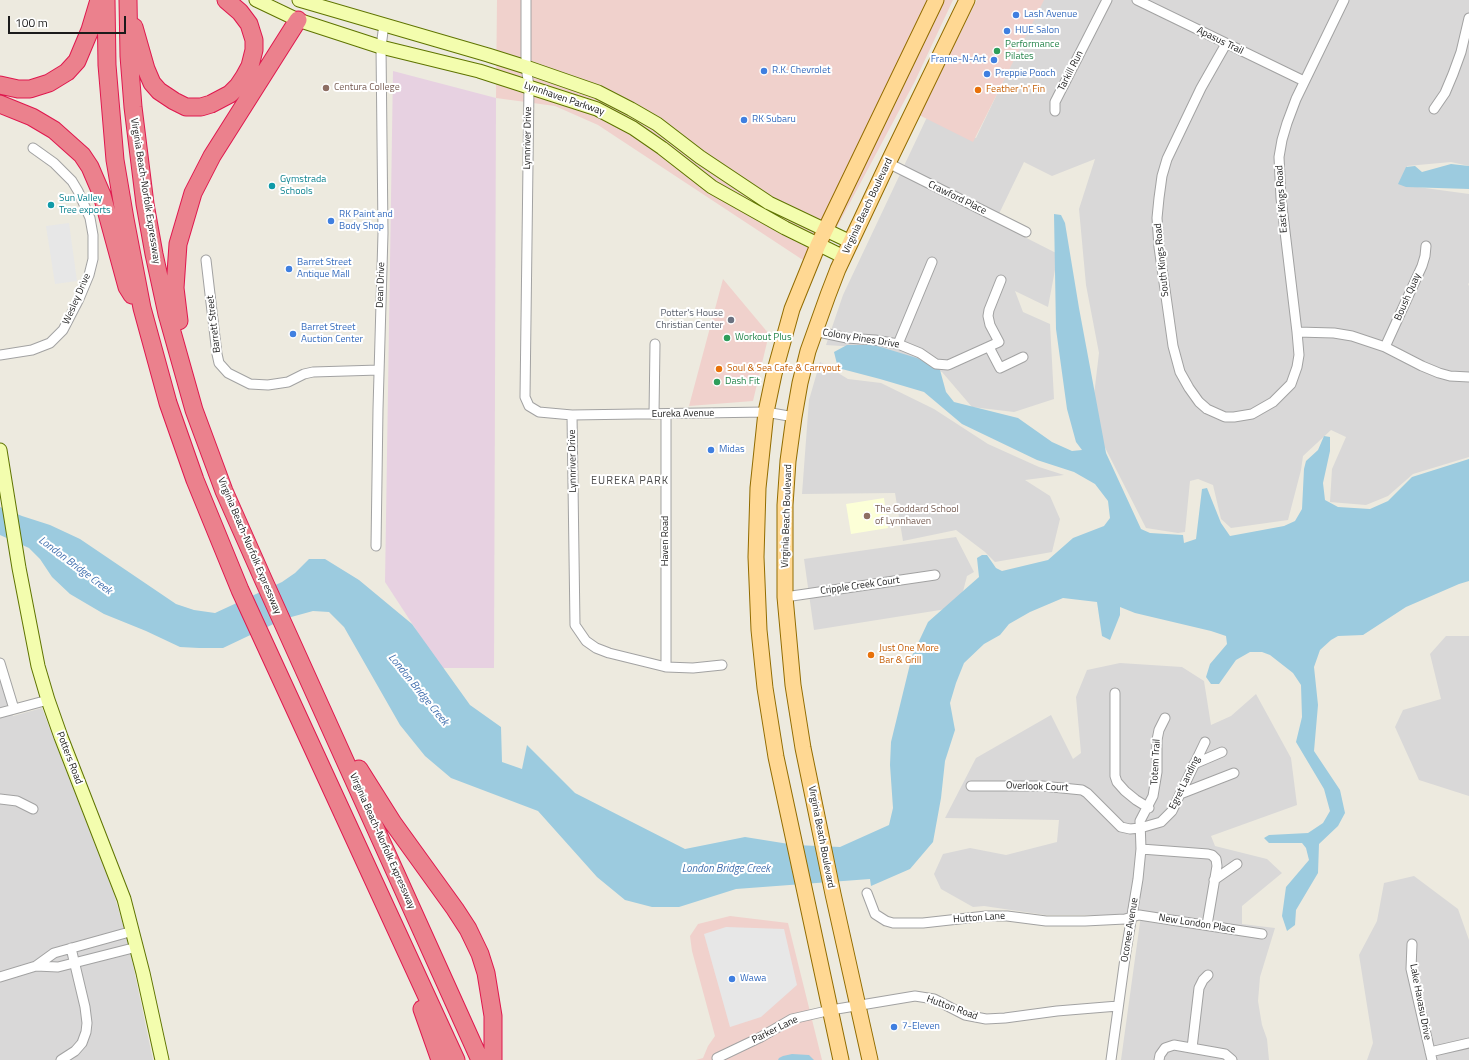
<!DOCTYPE html>
<html>
<head>
<meta charset="utf-8">
<style>
	body { margin:0 }
	#map { position:relative; width:1469px; height:1060px; overflow:hidden; background:#edeadf; font-family:"Titillium Web",sans-serif }
	canvas { display:block }
	.scale { position:absolute; left:8px; top:16px; width:118px; height:18px; box-sizing:border-box; border:2px solid #1b1b1b; border-top:0; padding-left:5px; font-size:12px; line-height:14px; white-space:nowrap; color:#1b1b1b; -webkit-text-stroke:3px #fff; paint-order:stroke }
</style>
</head>
<body>
<div id="map">
<canvas width="1469" height="1060"></canvas>
<div class="scale">100 m</div>
</div>
<script>
const context = document.querySelector('canvas').getContext('2d');
context.lineJoin = 'round';
function paint(path, color) { context.fillStyle = color; context.fill(path, 'evenodd'); }
const poly = rows => new Path2D(rows.map(r => 'M' + r).join(''));
function stroke(path, color, width, dash) { context.strokeStyle = color; context.lineWidth = width; context.lineCap = dash ? 'butt' : 'round'; context.setLineDash(dash || []); context.stroke(path); }
function write(font, color, halo, rows, align = 'center') {
  context.font = font + ' "Titillium Web",sans-serif'; context.lineWidth = 4; context.setLineDash([]); context.textBaseline = 'middle'; context.strokeStyle = halo; context.fillStyle = color; for (const [text, x, y, turn = 0] of rows) {
    context.save(); context.translate(x, y); context.rotate((+turn || 0) * Math.PI / 180); context.textAlign = isNaN(turn) ? turn : align; if (halo) context.strokeText(text, 0, 0); context.fillText(text, 0, 0); context.restore();
  }
}
paint(poly([
	[1042,0,1469,0,1469,166,1451,162,1407,166,1403,185,1469,194,1469,283,1468,284,1469,286,1469,457,1413,474,1388,496,1366,505,1330,502,1332,469,1346,437,1331,430,1303,456,1301,470,1288,520,1231,528,1221,519,1213,485,1198,479,1190,481,1185,532,1178,533,1146,528,1091,420,1099,353,1086,285,1079,209,1095,159,1052,176,1024,162,995,222,1058,254,1048,307,1015,291,1023,312,1050,324,1054,399,1014,412,972,407,942,372,872,348,826,345,843,295,928,115,976,138],
	[820,362,848,379,881,383,934,409,988,444,1039,467,1064,475,1025,480,1050,496,1060,519,1052,552,995,562,985,552,956,530,903,541,895,493,802,494,809,400],
	[956,537,974,572,967,576,959,607,814,630,804,559],
	[1446,636,1469,636,1469,796,1419,780,1395,727,1403,710,1441,699,1430,654],
	[1120,663,1182,667,1204,681,1211,725,1231,716,1256,694,1291,758,1297,805,1211,836,1215,846,1267,859,1282,873,1242,906,1242,924,1275,928,1260,977,1258,1001,1262,1025,1267,1039,1269,1060,1121,1060,1141,915,1045,915,984,906,973,907,941,889,934,874,943,854,970,848,1006,855,1057,842,1059,820,945,818,976,758,1051,715,1073,759,1081,753,1076,697,1087,670],
	[0,675,13,716,42,708,113,891,128,941,153,1060,0,1060],
	[1414,876,1458,909,1469,940,1469,1060,1367,1060,1373,1043,1359,955,1377,921,1384,883]
]), '#d9d8d8');
paint(poly([
	[497,0,953,0,915,81,815,268,598,125,555,106,496,98],
	[977,0,1044,0,973,142,919,115],
	[723,279,769,334,753,401,689,406],
	[730,916,788,923,822,1060,696,1060,703,1058,708,1046,715,1036,692,951,690,936,698,924]
]), '#f0d1cc');
paint(poly([
	[393,71,496,98,494,668,441,668,385,582]
]), '#e7d1e1');
paint(poly([
	[884,498,888,528,851,534,846,504]
]), '#fcffd7');
paint(poly([
	[69,223,77,281,55,284,46,226],
	[726,927,784,929,797,985,761,1017,730,1027,704,934]
]), '#e7e7e7');
paint(poly([
	[1451,164,1469,166,1469,189,1406,187,1398,184,1406,167,1415,166,1422,172],
	[1054,214,1061,215,1065,223,1079,308,1106,453,1141,529,1150,533,1183,535,1184,543,1196,539,1202,489,1207,488,1221,523,1230,536,1284,526,1295,521,1302,509,1304,469,1306,461,1318,450,1324,436,1330,437,1330,451,1323,483,1325,500,1338,507,1370,509,1388,501,1412,477,1469,459,1469,581,1459,584,1406,607,1363,635,1338,636,1331,640,1320,650,1314,667,1318,705,1314,751,1340,790,1345,813,1338,826,1319,844,1318,873,1296,910,1295,925,1287,931,1282,916,1286,887,1309,860,1306,848,1302,843,1269,843,1264,838,1269,835,1308,833,1323,823,1330,811,1324,789,1296,742,1302,717,1301,685,1293,673,1270,655,1262,652,1250,652,1236,660,1219,684,1211,684,1206,677,1210,664,1227,644,1226,636,1211,631,1135,613,1120,607,1120,615,1110,640,1102,636,1097,602,1063,598,1030,612,1009,624,1000,635,984,644,964,663,956,683,950,703,955,730,945,761,941,798,933,842,910,869,871,886,870,879,736,889,679,907,652,907,625,900,597,877,538,811,451,778,425,756,400,725,344,627,329,612,313,611,284,619,223,648,199,648,180,647,146,631,104,614,70,594,52,577,40,559,29,548,0,535,0,507,22,516,50,525,80,539,176,604,194,610,215,613,282,582,295,573,309,559,325,559,359,580,412,624,470,705,501,727,502,762,522,769,527,745,575,793,685,849,745,837,795,845,840,847,889,825,893,808,890,765,891,742,912,656,928,622,979,577,977,558,982,555,987,555,996,568,1002,571,1048,560,1073,538,1104,526,1110,518,1108,501,1095,484,1074,472,1037,460,962,424,924,392,880,379,838,368,834,352,847,345,874,345,917,358,940,370,946,392,954,402,1018,418,1052,442,1072,451,1082,450,1076,442,1067,409,1056,329],
	[792,1054,809,1055,814,1060,778,1060,779,1058,783,1056]
]), '#9ccbdf');
const street = poly([
	[526,0,526,67,529,86,525,397,529,406,539,412,572,415,575,625,586,641,596,648,609,653,666,667,693,668,722,665],
	[1137,0,1304,81],
	[1226,44,1201,88,1167,159,1162,176,1159,198,1157,218,1159,247,1173,346,1180,372,1189,388,1199,402,1207,409,1225,417,1234,417,1252,414,1273,402,1291,384,1297,367,1299,355,1297,332,1281,198,1279,157,1282,140,1287,123,1296,99,1344,0],
	[1434,109,1445,93,1453,74,1461,52,1469,18],
	[1055,111,1055,102,1107,0],
	[888,163,1026,232],
	[206,260,217,354,219,363,228,373,250,384,268,385,288,382,304,374,313,372,379,370],
	[814,331,847,338,875,340,898,344,920,353,936,364,948,365,999,342,990,325,988,316,989,310,1001,280],
	[1297,332,1334,333,1352,336,1385,347,1422,366,1439,373,1450,376,1469,377],
	[898,344,932,262],
	[989,347,1000,368,1023,357],
	[1385,347,1422,266,1425,256,1426,246],
	[0,355,32,350,50,343,63,330,79,299,89,275,93,259,93,235,90,218,78,191,72,181,54,163,33,148],
	[654,414,655,344],
	[666,414,666,667],
	[572,415,766,412,794,417],
	[376,546,378,409,383,233,381,47,384,24],
	[785,597,935,575],
	[0,663,14,709],
	[1115,693,1115,776,1117,782,1125,791,1136,800,1149,808],
	[0,713,48,700],
	[1194,764,1222,752],
	[971,786,1042,786,1082,790,1087,793,1121,827,1130,829,1140,828,1161,822,1172,811,1205,742],
	[1180,794,1234,773],
	[0,799,17,801,33,809],
	[1141,849,1208,854,1212,855,1216,859,1217,866,1207,925],
	[1214,880,1237,864],
	[867,893,875,914,886,921,893,923,923,923,986,916,1007,916,1046,921,1085,921,1125,919,1139,915,1262,934],
	[1412,944,1411,969,1432,1060],
	[36,966,54,953,133,931],
	[0,977,36,966,58,967,137,947],
	[1192,1048,1199,988,1203,980,1208,975],
	[1430,1052,1469,1043],
	[717,1058,761,1037,792,1019,831,1010,915,996,934,999,965,1015,986,1019,1005,1018,1057,1011,1118,1006],
	[61,1060,75,1051,82,1043,86,1032,87,1023,85,1007,71,948],
	[1111,1060,1126,951,1138,879,1141,849,1140,821,1153,796,1157,772,1157,740,1159,730,1165,718],
	[1159,1060,1160,1055,1165,1048,1174,1045,1225,1054,1232,1060]
]);
const secondary = poly([
	[256,0,298,20,381,47,479,71,597,109,633,128,662,148,712,187,785,228,844,257],
	[299,0,488,55,526,67,598,92,631,109,657,124,700,157,769,203,851,242],
	[0,450,19,568,38,666,48,700,61,737,124,899,143,973,162,1060]
]);
const primary = poly([
	[841,1060,776,757,765,688,759,630,756,557,758,488,766,412,774,374,792,309,818,245,936,0],
	[870,1060,833,894,803,748,793,685,785,597,785,505,788,461,794,417,800,383,808,351,828,295,838,269,888,163,967,0]
]);
const highway = poly([
	[106,0,107,65,115,160,125,219,142,308,168,403,195,480,240,590,456,1060],
	[128,0,129,56,133,107,145,204,154,254,167,314,194,410,224,491,263,579,480,1060],
	[134,27,146,69,152,83,159,91,174,101,186,107,201,107,211,104,230,94,238,86,244,77,250,66,254,50,254,40,249,24,240,12,226,0],
	[0,85,18,89,30,89,49,83,67,72,77,61,90,30,99,0],
	[0,104,32,117,54,130,82,155,90,167,102,195,127,287,132,295],
	[179,321,175,288,178,244,193,193,212,156,298,20],
	[359,769,393,823,455,909,468,929,480,954,486,973,493,1016,493,1060],
	[422,1009,440,1060]
]);
stroke(street, '#a2a2a2', 11);
stroke(secondary, '#5f7400', 15);
stroke(primary, '#926c00', 17);
stroke(highway, '#df184e', 19);
stroke(street, '#fff', 9);
stroke(secondary, '#f3fdae', 13);
stroke(primary, '#ffd893', 15);
stroke(highway, '#eb818d', 17);
for (const [x, y, r, color] of [
	[1016,15,4,"#3f7fe0"],
	[1007,31,4,"#3f7fe0"],
	[997,51,4,"#2e9e5b"],
	[994,60,4,"#3f7fe0"],
	[764,71,4,"#3f7fe0"],
	[987,74,4,"#3f7fe0"],
	[326,88,4,"#8d6e63"],
	[978,90,4,"#e8710a"],
	[744,120,4,"#3f7fe0"],
	[272,186,4,"#0f9aa8"],
	[51,205,4,"#0f9aa8"],
	[331,221,4,"#3f7fe0"],
	[289,269,4,"#3f7fe0"],
	[731,320,4,"#6b7280"],
	[293,334,4,"#3f7fe0"],
	[727,338,4,"#2e9e5b"],
	[719,369,4,"#e8710a"],
	[717,382,4,"#2e9e5b"],
	[711,450,4,"#3f7fe0"],
	[867,516,4,"#8d6e63"],
	[871,655,4,"#e8710a"],
	[732,979,4,"#3f7fe0"],
	[894,1027,4,"#3f7fe0"]
]) { const dot = new Path2D(); dot.arc(x, y, r, 0, 2 * Math.PI); context.fillStyle = color; context.fill(dot); stroke(dot, '#fff', 1.5); }
write('10px', '#366cbe', '#fff', [
	["Lash Avenue",1024,15],
	["HUE Salon",1015,31],
	["Frame-N-Art",986,60,"right"],
	["R.K. Chevrolet",772,71],
	["Preppie Pooch",995,74],
	["RK Subaru",752,120],
	["RK Paint and",339,215],
	["Body Shop",339,227],
	["Barret Street",297,263],
	["Antique Mall",297,275],
	["Barret Street",301,328],
	["Auction Center",301,340],
	["Midas",719,450],
	["Wawa",740,979],
	["7-Eleven",902,1027]
], 'left');
write('10px', '#1b1b1b', '#fff', [
	["Apasus Trail",1220,41,26],
	["Tarkill Run",1071,71,-63],
	["Lynnhaven Parkway",564,99,19],
	["Lynnriver Drive",528,138,-89],
	["Virginia Beach-Norfolk Expressway",145,191,81],
	["Crawford Place",957,198,26],
	["East Kings Road",1282,199,-94],
	["Virginia Beach Boulevard",868,206,-65],
	["South Kings Road",1162,260,-96],
	["Dean Drive",381,285,-88],
	["Boush Quay",1408,297,-66],
	["Wesley Drive",77,299,-66],
	["Barrett Street",214,324,-97],
	["Colony Pines Drive",861,339,9],
	["Eureka Avenue",683,414,-1],
	["Lynnriver Drive",573,461,-91],
	["Virginia Beach Boulevard",787,516,-88],
	["Haven Road",666,541,-90],
	["Virginia Beach-Norfolk Expressway",249,546,67],
	["Cripple Creek Court",860,586,-8],
	["Potters Road",69,758,69],
	["Totem Trail",1156,762,-87],
	["Egret Landing",1185,783,-64],
	["Overlook Court",1037,787,2],
	["Virginia Beach Boulevard",821,837,79],
	["Virginia Beach-Norfolk Expressway",382,841,66],
	["Hutton Lane",979,918,-4],
	["New London Place",1197,924,9],
	["Oconee Avenue",1130,930,-81],
	["Lake Havasu Drive",1420,1002,79],
	["Hutton Road",952,1008,20],
	["Parker Lane",775,1030,-26]
]);
write('10px', '#27864d', '#fff', [
	["Performance",1005,45],
	["Pilates",1005,57],
	["Workout Plus",735,338],
	["Dash Fit",725,382]
], 'left');
write('10px', '#785e54', '#fff', [
	["Centura College",334,88],
	["The Goddard School",875,510],
	["of Lynnhaven",875,522]
], 'left');
write('10px', '#c56008', '#fff', [
	["Feather 'n' Fin",986,90],
	["Soul & Sea Cafe & Carryout",727,369],
	["Just One More",879,649],
	["Bar & Grill",879,661]
], 'left');
write('10px', '#0d838f', '#fff', [
	["Gymstrada",280,180],
	["Schools",280,192],
	["Sun Valley",59,199],
	["Tree exports",59,211]
], 'left');
write('10px', '#5b616d', '#fff', [
	["Potter's House",723,314],
	["Christian Center",723,326]
], 'right');
context.letterSpacing = '1px';
write('11px', '#4e4e4e', '#fff', [
	["EUREKA PARK",630,481]
]);
context.letterSpacing = '0px';
write('italic 11px', '#4371af', '#fff', [
	["London Bridge Creek",75,566,37],
	["London Bridge Creek",418,690,51],
	["London Bridge Creek",726,869]
]);
</script>
</body>
</html>
